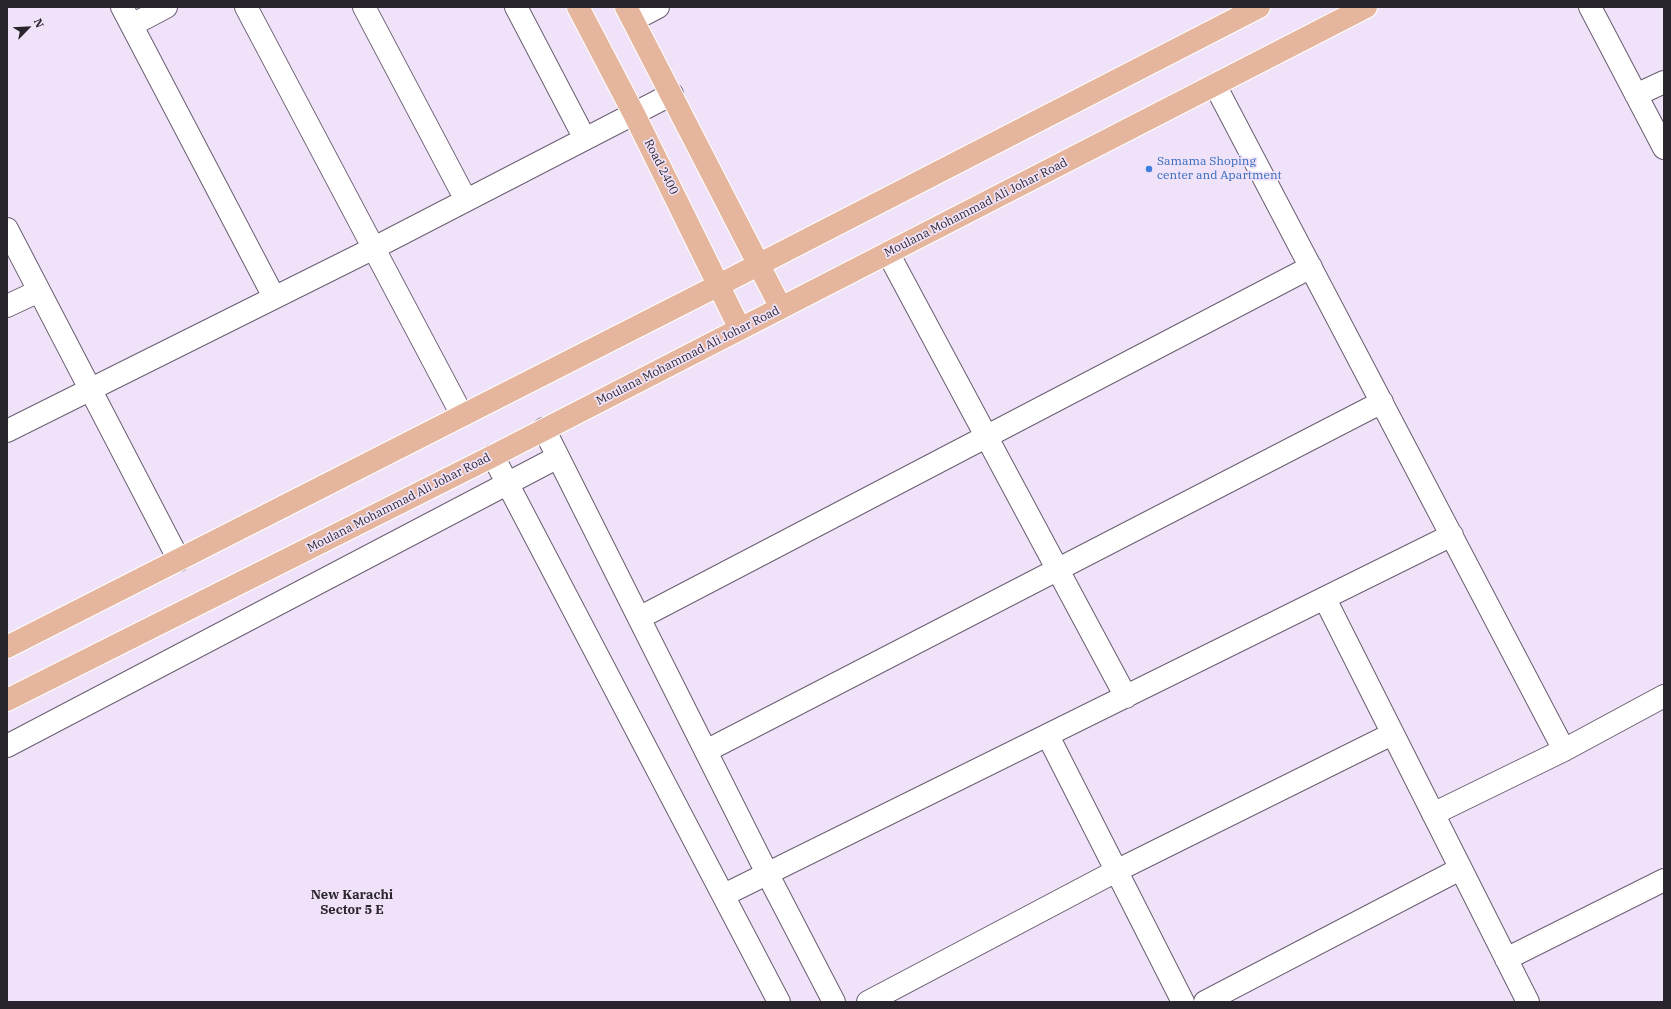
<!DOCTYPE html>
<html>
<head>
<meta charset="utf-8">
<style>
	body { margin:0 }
	#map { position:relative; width:1671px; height:1009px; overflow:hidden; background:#f0e2f8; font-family:"IBM Plex Serif",serif }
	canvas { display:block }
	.frame { position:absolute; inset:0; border:8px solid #2a252d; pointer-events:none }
	.north { position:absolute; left:8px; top:8px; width:40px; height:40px; -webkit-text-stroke:3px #f0e2f8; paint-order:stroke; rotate:66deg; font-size:11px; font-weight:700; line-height:16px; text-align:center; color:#2a252d }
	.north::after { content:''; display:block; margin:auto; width:14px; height:18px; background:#2a252d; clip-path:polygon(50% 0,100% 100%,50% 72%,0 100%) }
</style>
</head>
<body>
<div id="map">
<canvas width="1671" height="1009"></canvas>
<div class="frame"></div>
<div class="north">N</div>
</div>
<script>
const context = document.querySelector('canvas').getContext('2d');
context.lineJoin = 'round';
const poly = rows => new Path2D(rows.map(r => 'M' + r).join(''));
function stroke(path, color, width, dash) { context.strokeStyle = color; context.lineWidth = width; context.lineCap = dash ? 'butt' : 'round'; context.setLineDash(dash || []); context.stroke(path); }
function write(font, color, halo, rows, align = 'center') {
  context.font = font + ' "IBM Plex Serif",serif'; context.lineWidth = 3.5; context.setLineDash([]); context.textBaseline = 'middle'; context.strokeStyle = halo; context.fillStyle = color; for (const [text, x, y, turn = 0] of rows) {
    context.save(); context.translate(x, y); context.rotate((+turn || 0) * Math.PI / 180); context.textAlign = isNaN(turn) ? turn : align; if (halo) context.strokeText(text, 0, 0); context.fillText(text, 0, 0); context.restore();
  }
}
const minor = poly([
	[122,7,274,297],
	[246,7,462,415],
	[364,7,466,200],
	[516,7,585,139],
	[1590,7,1664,148],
	[633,20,658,7],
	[132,25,166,7],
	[1215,85,1564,750],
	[1636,95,1664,82],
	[7,229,179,560],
	[888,253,1126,697],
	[7,306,39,291],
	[544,429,768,875,834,1002],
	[7,431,374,248,672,94],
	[493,456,779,1002],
	[1325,599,1528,1002],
	[639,618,1311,267],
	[1048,736,1183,1002],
	[7,746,558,457],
	[706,751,1382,402],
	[1433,814,1564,750,1664,696],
	[724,895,1452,535],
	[1506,959,1664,880],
	[868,1002,1116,871,1392,734],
	[1205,1002,1460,869]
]);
const major = poly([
	[578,7,634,114,740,329],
	[626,7,781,308],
	[7,647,719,285,1259,7],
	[7,700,493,456,1366,7]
]);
stroke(minor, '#6a5e71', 24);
stroke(major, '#fff', 24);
stroke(minor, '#fff', 22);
stroke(major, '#e5b69d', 22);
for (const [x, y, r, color] of [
	[1149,169,4,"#3f7fe0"]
]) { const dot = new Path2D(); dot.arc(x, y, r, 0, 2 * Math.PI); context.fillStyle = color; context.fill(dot); stroke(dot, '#f0e2f8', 1.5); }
write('12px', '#366cbe', '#f0e2f8', [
	["Samama Shoping",1157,162],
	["center and Apartment",1157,176]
], 'left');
write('12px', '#2a252d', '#f0e2f8', [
	["Road 2400",661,167,63],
	["Moulana Mohammad Ali Johar Road",976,208,-27],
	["Moulana Mohammad Ali Johar Road",688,356,-27],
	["Moulana Mohammad Ali Johar Road",399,503,-27]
]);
write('bold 13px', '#2a252d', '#f0e2f8', [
	["New Karachi",352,895],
	["Sector 5 E",352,910]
]);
</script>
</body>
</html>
